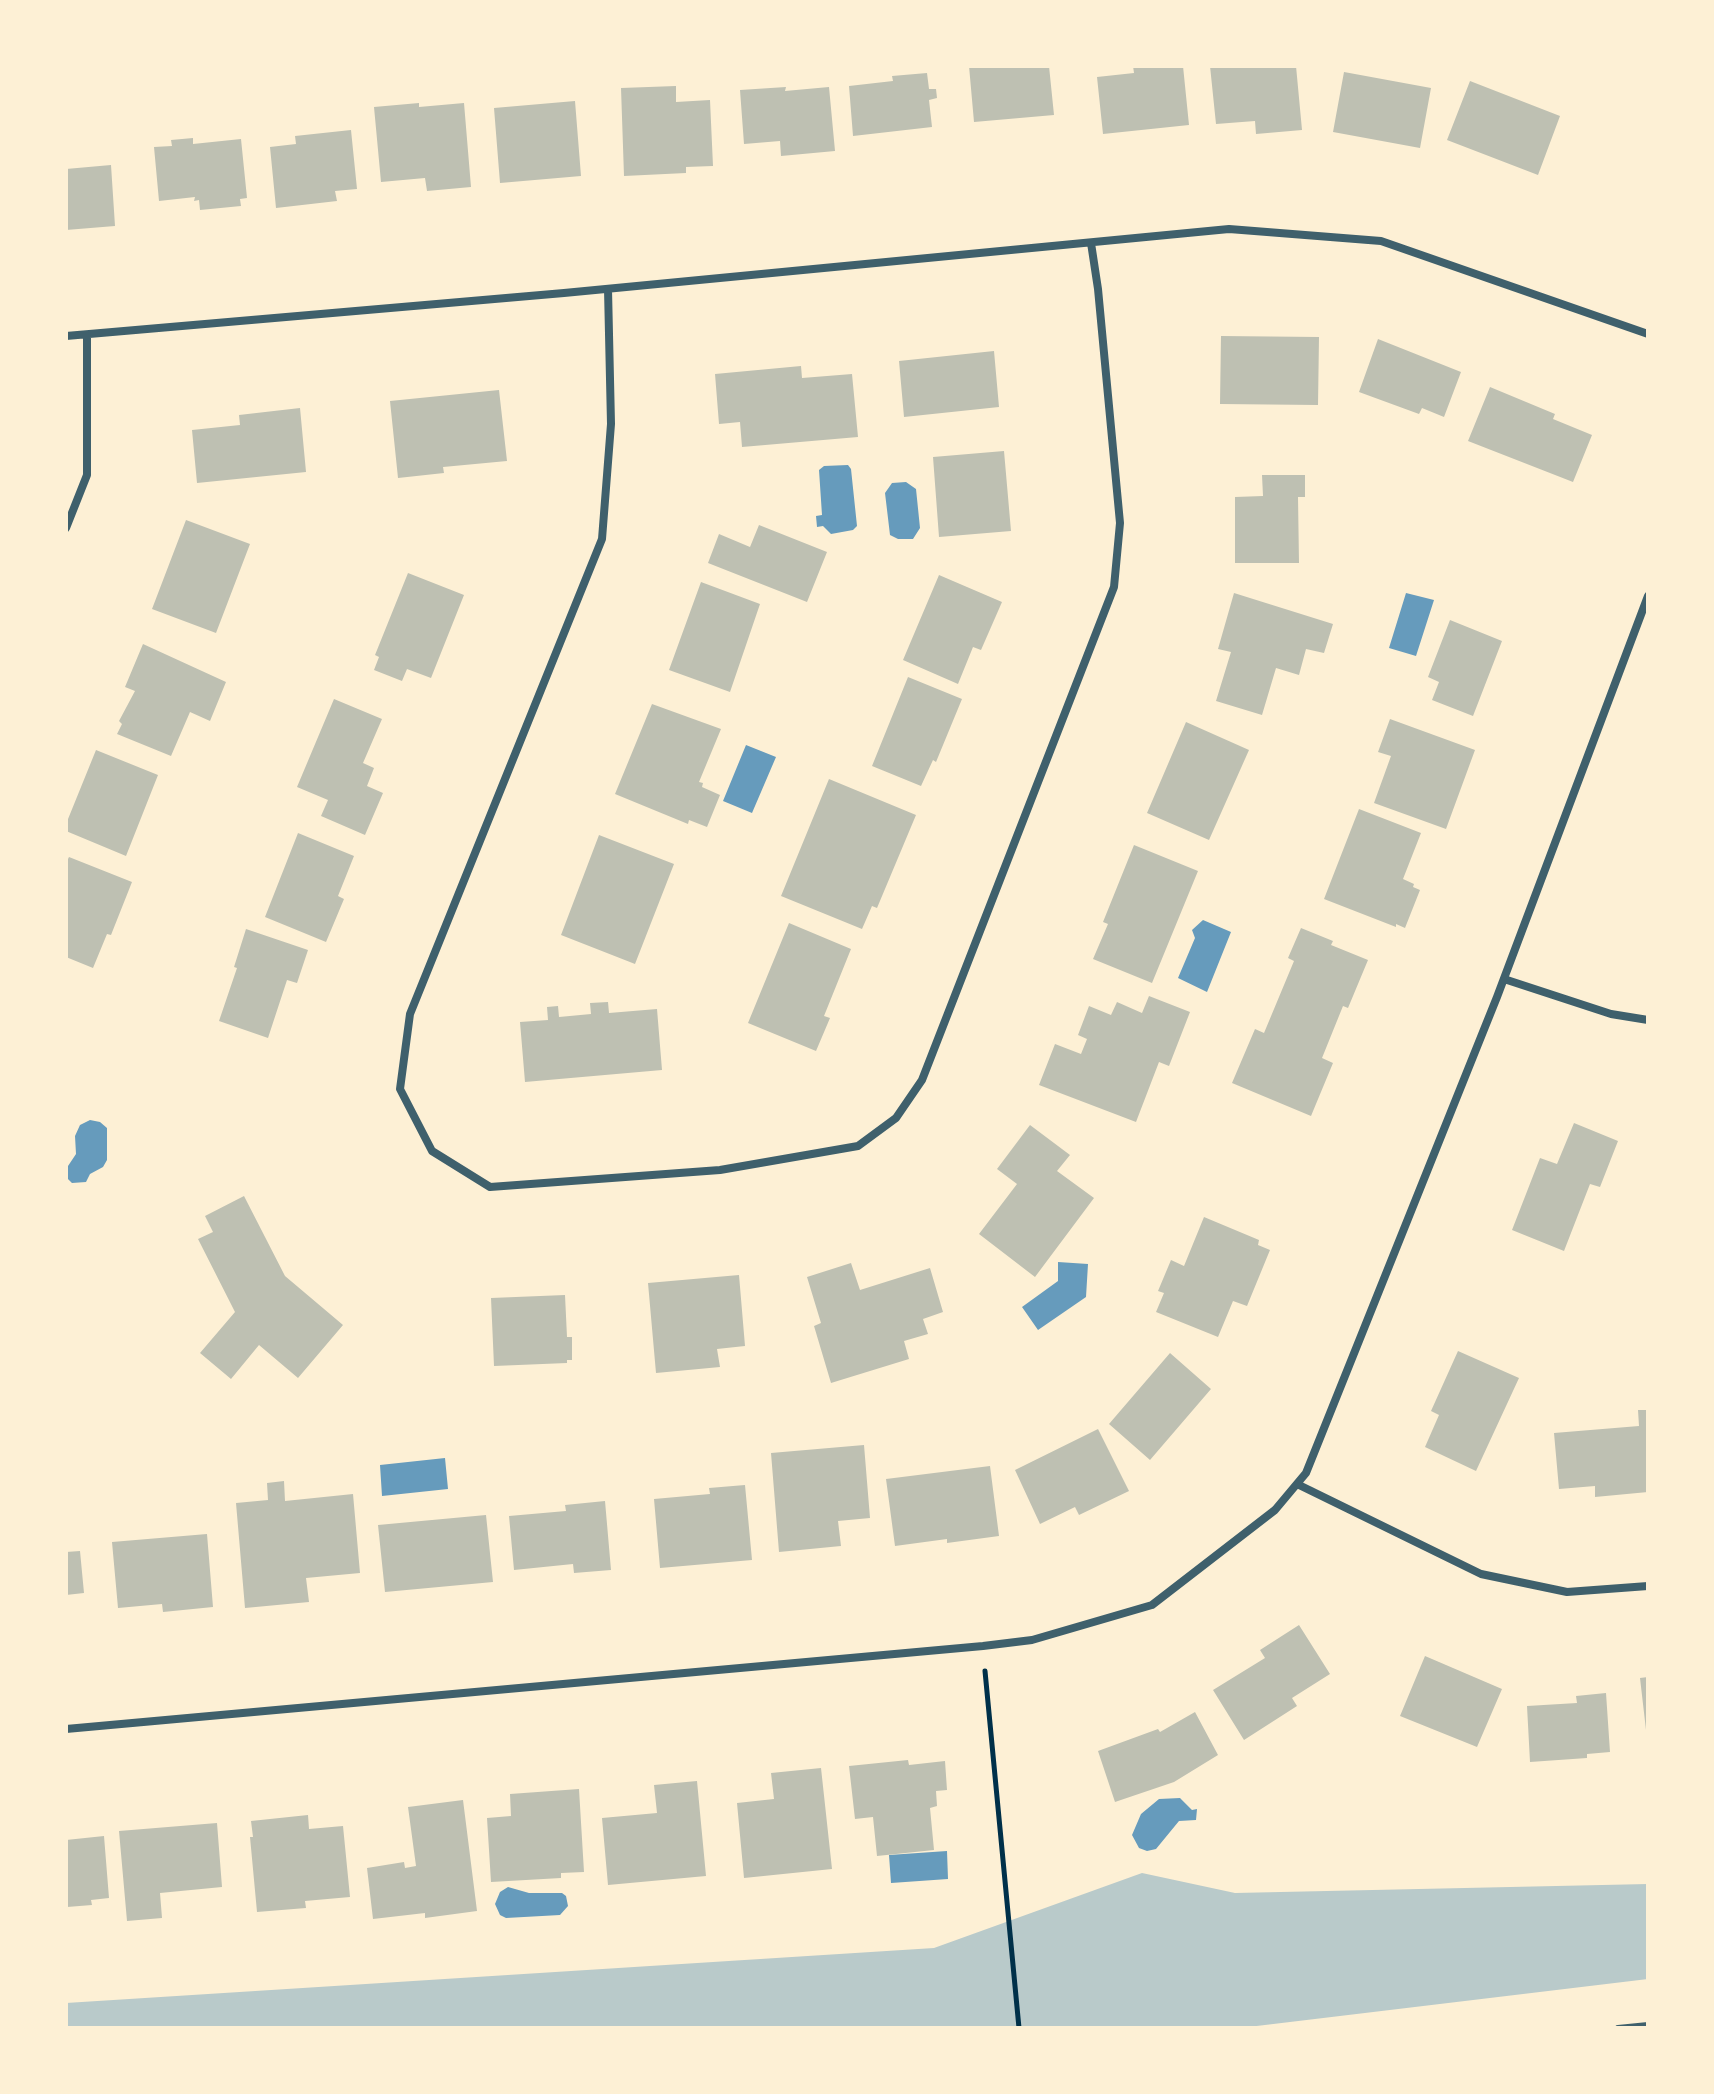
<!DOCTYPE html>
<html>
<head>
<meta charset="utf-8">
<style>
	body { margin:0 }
	#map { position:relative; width:1714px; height:2094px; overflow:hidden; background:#fdf0d5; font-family:"Zilla Slab",serif }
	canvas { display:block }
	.frame { position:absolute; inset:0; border:68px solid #fdf0d5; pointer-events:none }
</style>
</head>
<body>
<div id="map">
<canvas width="1714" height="2094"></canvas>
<div class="frame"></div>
</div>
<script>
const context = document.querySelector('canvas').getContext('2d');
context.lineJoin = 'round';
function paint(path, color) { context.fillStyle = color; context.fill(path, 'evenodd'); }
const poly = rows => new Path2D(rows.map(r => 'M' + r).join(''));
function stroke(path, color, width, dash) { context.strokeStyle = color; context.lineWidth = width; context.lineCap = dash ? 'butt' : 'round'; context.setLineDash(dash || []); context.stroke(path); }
paint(poly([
	[1142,1873,1235,1893,1648,1884,1648,1979,1240,2028,66,2028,66,2003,934,1948]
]), '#b9caca');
paint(poly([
	[848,465,851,469,857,526,853,530,831,534,823,526,817,527,816,516,822,515,819,470,824,466],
	[906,482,916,489,920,528,913,539,898,539,890,535,885,493,892,483],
	[1406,593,1434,600,1416,656,1389,648],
	[746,745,776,757,752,813,723,801],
	[1203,920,1231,932,1207,992,1178,978,1195,938,1192,930],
	[90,1120,100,1122,107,1128,107,1160,103,1167,90,1174,86,1182,72,1183,66,1177,66,1169,76,1154,75,1136,80,1125],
	[1058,1262,1088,1264,1086,1297,1038,1330,1022,1307,1058,1281],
	[445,1458,448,1489,382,1496,380,1465],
	[1180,1798,1192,1810,1197,1809,1196,1820,1179,1821,1156,1849,1147,1851,1139,1848,1132,1835,1141,1814,1159,1799],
	[947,1851,948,1879,891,1883,889,1855],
	[508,1887,529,1893,562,1893,566,1896,568,1906,560,1915,506,1918,500,1915,495,1904,500,1892]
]), '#669bbc');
paint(poly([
	[969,66,1049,66,1054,115,974,122],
	[1133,66,1183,66,1189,125,1103,134,1097,77,1134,73],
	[1210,66,1296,66,1302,130,1256,134,1255,121,1216,124],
	[1344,72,1431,88,1420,148,1333,132],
	[927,73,929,89,936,89,937,98,929,100,932,127,853,136,849,86,893,81,892,76],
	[1470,81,1560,116,1538,175,1447,140],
	[676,86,676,102,710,100,713,166,686,167,686,173,624,176,621,88],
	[786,87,785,91,829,87,835,151,781,156,780,141,744,144,740,90],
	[575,101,581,176,500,183,494,108],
	[419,103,419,107,464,103,471,187,427,191,425,178,381,182,374,107],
	[351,130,357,189,335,191,337,201,276,208,270,147,296,144,295,136],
	[193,138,193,144,241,139,247,198,240,199,241,206,200,210,199,200,194,201,195,197,159,201,154,147,172,146,171,140],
	[111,165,115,226,66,230,66,169],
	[1221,336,1319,337,1318,405,1220,404],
	[1378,339,1461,372,1444,417,1422,408,1419,414,1359,392],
	[994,351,999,407,904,417,899,361],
	[801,366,802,378,852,374,858,437,742,447,740,422,719,424,715,374],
	[1490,387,1555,414,1553,419,1592,435,1573,482,1468,441],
	[499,390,507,461,443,467,444,473,398,478,390,401],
	[300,408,306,472,197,483,192,430,240,425,239,415],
	[1004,451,1011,531,939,537,933,457],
	[1262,475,1305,475,1305,497,1298,497,1299,563,1235,563,1235,497,1263,496],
	[186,520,250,544,216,633,152,609],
	[759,525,827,552,807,602,708,563,719,534,750,547],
	[408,573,464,595,431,678,407,669,402,681,374,670,379,657,375,655],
	[939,575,1002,602,981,650,973,647,958,684,903,660],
	[701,582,760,604,730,692,669,670],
	[1234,593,1333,624,1324,653,1306,649,1299,675,1276,668,1262,715,1216,701,1231,652,1218,649],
	[1450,620,1502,641,1473,716,1432,700,1439,682,1428,677],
	[143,644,226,682,210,721,190,712,171,756,117,734,122,724,119,721,135,691,125,687],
	[908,677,962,699,936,762,933,760,921,786,872,766],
	[334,699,382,719,363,763,374,768,367,786,383,793,365,835,321,816,328,800,297,787],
	[652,704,721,729,699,782,703,783,702,787,720,795,707,827,689,820,688,824,615,794],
	[1390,719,1475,750,1446,829,1374,803,1391,756,1378,752],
	[1186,722,1249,750,1209,840,1147,813],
	[96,750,158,775,126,856,66,831,66,824],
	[829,779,916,815,877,908,872,906,862,929,781,896],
	[1359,809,1421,833,1403,879,1414,884,1413,887,1420,890,1405,928,1396,924,1396,927,1324,899],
	[298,833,354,856,338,896,344,899,326,942,265,917],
	[599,835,674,864,635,964,561,935],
	[1134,845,1198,871,1152,983,1093,959,1108,924,1103,922],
	[69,857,132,882,111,935,107,934,93,968,66,957,66,863],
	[789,923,851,949,824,1016,830,1018,816,1051,748,1023],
	[1301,928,1333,941,1331,945,1368,960,1348,1008,1343,1006,1322,1058,1333,1063,1311,1116,1232,1083,1255,1029,1264,1033,1294,961,1288,958],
	[246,929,308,950,297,983,287,980,268,1038,219,1021,237,968,234,967],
	[1149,996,1190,1012,1169,1066,1159,1062,1136,1122,1039,1085,1055,1044,1081,1054,1087,1039,1078,1035,1089,1006,1111,1015,1117,1002,1142,1013],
	[608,1002,609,1013,657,1009,662,1070,525,1082,520,1022,548,1020,547,1007,558,1006,559,1017,591,1014,590,1003],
	[1574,1123,1618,1141,1600,1187,1590,1184,1564,1251,1512,1230,1540,1158,1557,1164],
	[1030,1125,1070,1155,1057,1171,1094,1198,1035,1277,979,1234,1017,1184,997,1169],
	[244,1196,285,1276,343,1325,298,1378,259,1345,231,1379,200,1353,235,1312,198,1239,213,1232,205,1216],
	[1204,1217,1259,1240,1258,1245,1270,1250,1247,1306,1233,1301,1218,1337,1156,1312,1164,1293,1158,1291,1171,1260,1184,1266],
	[851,1263,860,1290,930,1268,943,1312,923,1319,928,1334,904,1341,909,1359,831,1383,814,1326,821,1323,807,1277],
	[739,1275,745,1346,717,1349,720,1367,656,1373,648,1283],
	[565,1295,567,1337,572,1337,572,1360,567,1360,567,1363,494,1366,491,1298],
	[1458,1351,1519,1378,1476,1471,1425,1447,1439,1415,1431,1411],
	[1170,1353,1211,1389,1150,1460,1109,1424],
	[1638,1410,1648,1410,1648,1492,1595,1497,1595,1486,1559,1489,1554,1433,1639,1426],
	[1098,1429,1129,1491,1079,1515,1075,1507,1040,1524,1015,1470],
	[864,1445,870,1518,838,1521,841,1546,779,1552,771,1453],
	[990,1466,999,1536,947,1543,947,1539,895,1546,886,1479],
	[284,1481,285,1501,353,1494,360,1573,306,1578,309,1602,245,1608,236,1503,268,1500,267,1483],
	[745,1485,752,1560,660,1568,654,1499,710,1494,709,1488],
	[605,1501,611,1570,574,1573,573,1564,514,1570,509,1516,566,1511,565,1505],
	[486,1515,493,1582,385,1592,378,1525],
	[207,1534,213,1607,163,1612,162,1604,118,1608,112,1542],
	[80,1551,84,1593,66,1595,66,1552],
	[1299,1625,1330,1674,1292,1698,1297,1706,1244,1740,1213,1690,1265,1658,1260,1650],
	[1425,1656,1502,1689,1477,1747,1400,1716],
	[1648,1677,1648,1730,1646,1730,1640,1678],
	[1606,1693,1610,1752,1587,1754,1587,1758,1530,1762,1527,1706,1577,1703,1576,1696],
	[1195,1712,1218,1755,1174,1782,1115,1802,1098,1751,1158,1729,1160,1732],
	[908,1760,909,1765,945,1761,947,1790,936,1791,937,1806,930,1808,934,1850,877,1856,873,1817,855,1819,849,1766],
	[821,1768,832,1869,744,1878,737,1803,774,1799,771,1773],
	[697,1781,706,1876,608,1885,602,1818,657,1813,654,1785],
	[579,1789,584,1872,561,1873,561,1878,491,1882,487,1818,511,1816,510,1794],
	[463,1800,477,1911,425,1918,425,1913,373,1919,367,1868,404,1862,405,1868,416,1866,408,1807],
	[308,1815,309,1829,343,1826,350,1897,305,1901,306,1908,257,1912,250,1837,253,1837,251,1821],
	[217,1823,222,1887,160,1893,162,1918,127,1921,119,1831],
	[104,1836,109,1898,91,1900,92,1905,67,1907,66,1840]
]), '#bec0b2');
stroke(poly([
	[985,1671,1019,2028]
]), '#003049', 5);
stroke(poly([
	[1618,2028,1648,2025]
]), '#3f606c', 6);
stroke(poly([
	[608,289,611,424,602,539,410,1014,400,1089,432,1151,490,1187,720,1170,858,1146,896,1118,922,1080,1114,587,1120,523,1098,289,1091,243],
	[66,336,564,293,1229,229,1381,241,1648,334],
	[66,528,87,475,87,335],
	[1504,979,1611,1014,1648,1020],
	[1297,1484,1481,1574,1567,1592,1648,1586],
	[66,1729,983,1646,1032,1640,1152,1605,1275,1510,1306,1473,1497,997,1648,596]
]), '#3f606c', 8);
</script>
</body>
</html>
